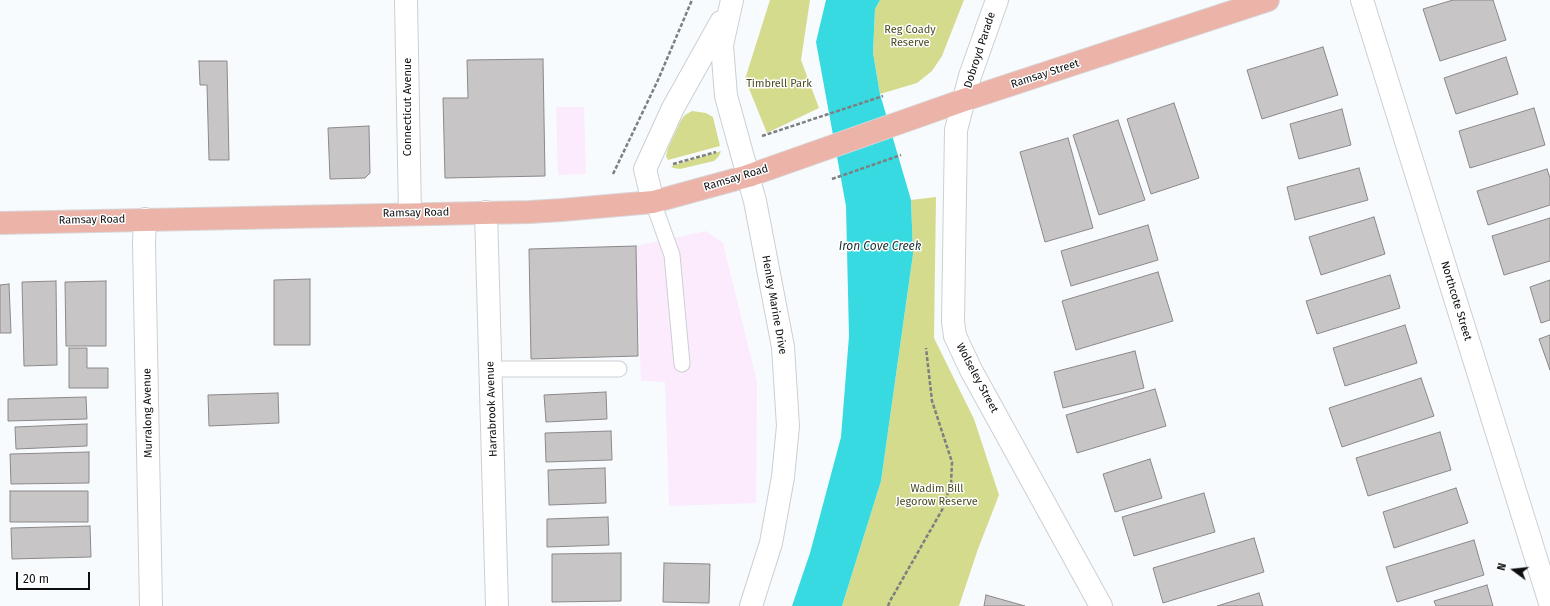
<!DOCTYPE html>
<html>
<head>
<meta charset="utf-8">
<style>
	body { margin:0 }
	#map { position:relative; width:1550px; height:606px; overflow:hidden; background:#f8fbfe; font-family:"Fira Sans",sans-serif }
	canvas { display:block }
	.north { position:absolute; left:1494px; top:550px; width:40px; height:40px; -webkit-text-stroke:3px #fff; paint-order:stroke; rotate:285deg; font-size:11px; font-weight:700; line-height:16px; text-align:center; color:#0d0e0f }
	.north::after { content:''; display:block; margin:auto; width:14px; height:18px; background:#0d0e0f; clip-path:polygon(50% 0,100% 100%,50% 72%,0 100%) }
	.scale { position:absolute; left:16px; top:572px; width:74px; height:18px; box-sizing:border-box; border:2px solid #0d0e0f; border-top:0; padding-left:5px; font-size:12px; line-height:14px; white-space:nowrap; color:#0d0e0f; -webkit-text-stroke:3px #fff; paint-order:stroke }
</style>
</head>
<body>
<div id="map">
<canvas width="1550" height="606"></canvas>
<div class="north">N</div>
<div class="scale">20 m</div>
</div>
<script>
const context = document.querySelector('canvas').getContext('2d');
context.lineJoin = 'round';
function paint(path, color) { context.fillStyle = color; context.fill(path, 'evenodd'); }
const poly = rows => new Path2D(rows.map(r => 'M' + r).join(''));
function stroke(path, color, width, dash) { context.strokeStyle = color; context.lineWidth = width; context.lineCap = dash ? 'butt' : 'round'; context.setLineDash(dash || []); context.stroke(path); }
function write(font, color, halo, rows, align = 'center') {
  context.font = font + ' "Fira Sans",sans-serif'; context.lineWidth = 3; context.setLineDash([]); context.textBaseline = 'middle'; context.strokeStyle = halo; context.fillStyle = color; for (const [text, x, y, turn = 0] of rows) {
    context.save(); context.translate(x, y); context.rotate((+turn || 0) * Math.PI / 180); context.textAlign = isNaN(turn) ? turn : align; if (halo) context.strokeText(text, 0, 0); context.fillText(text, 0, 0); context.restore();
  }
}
paint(poly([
	[556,107,584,107,586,174,558,175],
	[706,231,723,243,757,382,756,503,669,506,665,382,641,381,636,246]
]), '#fbebfd');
paint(poly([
	[770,0,810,0,801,60,819,108,767,133,745,79],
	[880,0,964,0,942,56,932,71,917,83,880,94,873,53,875,9],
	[692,111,706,113,713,117,720,146,668,160,666,156,668,148,681,120,685,115],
	[721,151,719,156,714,161,680,169,673,168,671,166],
	[936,197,934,338,974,419,999,495,978,549,959,606,842,606,881,481,913,254,911,200]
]), '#d5db8d');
paint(poly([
	[826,0,880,0,875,9,873,53,880,94,911,200,913,254,881,481,842,606,792,606,810,553,841,437,849,336,846,206,816,42]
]), '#36dae0');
const building = poly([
	[1453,0,1493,0,1506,40,1440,61,1423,9,1453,0],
	[1323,47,1338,95,1262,119,1247,70,1323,47],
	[1506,57,1518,94,1456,114,1444,78,1506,57],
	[543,59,545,176,445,178,443,98,468,98,467,60,543,59],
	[199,61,227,61,229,160,209,160,207,85,200,85,199,61],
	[1174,103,1199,178,1151,194,1127,119,1174,103],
	[1534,108,1545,145,1470,168,1459,131,1534,108],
	[1342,109,1351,145,1299,159,1290,124,1342,109],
	[1118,120,1145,200,1099,215,1073,135,1118,120],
	[369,126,370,173,365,178,330,179,328,128,369,126],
	[1068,138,1093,228,1045,242,1020,152,1068,138],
	[1359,168,1368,200,1295,220,1287,187,1359,168],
	[1547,169,1550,178,1550,205,1488,225,1477,191,1547,169],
	[1374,217,1385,254,1321,275,1309,237,1374,217],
	[1550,218,1550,261,1504,275,1492,236,1550,218],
	[1148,225,1158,260,1071,286,1061,251,1148,225],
	[636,246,638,356,531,359,529,249,636,246],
	[1158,272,1173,321,1076,350,1062,301,1158,272],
	[1390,275,1400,308,1317,334,1306,301,1390,275],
	[310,279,310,345,274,345,274,280,310,279],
	[1550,280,1550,320,1541,323,1530,287,1550,280],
	[56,281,57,365,24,366,22,282,56,281],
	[106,281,106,346,66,346,65,282,106,281],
	[9,284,11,333,0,333,0,285,9,284],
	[1405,325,1417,363,1345,386,1333,348,1405,325],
	[1550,335,1550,370,1539,339,1550,335],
	[69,348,87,348,87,368,108,368,108,388,69,388,69,348],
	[1135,351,1144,388,1063,408,1054,372,1135,351],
	[1421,378,1434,416,1342,447,1329,408,1421,378],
	[1155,389,1166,426,1077,453,1066,415,1155,389],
	[606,392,607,419,546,422,544,395,606,392],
	[278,393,279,423,209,426,208,395,278,393],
	[86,397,87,419,8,421,8,399,86,397],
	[87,424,87,446,16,449,15,427,87,424],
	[611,431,612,460,546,462,545,433,611,431],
	[1440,432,1451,470,1368,496,1356,458,1440,432],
	[89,452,89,483,11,484,10,454,89,452],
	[1150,459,1162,498,1115,512,1103,474,1150,459],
	[605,468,606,503,549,505,548,470,605,468],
	[1456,488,1468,523,1394,548,1383,512,1456,488],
	[10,491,88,491,88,522,10,522,10,491],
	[1204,493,1215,532,1134,556,1122,517,1204,493],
	[608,517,609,545,547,547,547,519,608,517],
	[90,526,91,557,12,559,11,528,90,526],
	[1254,538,1264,572,1163,603,1153,568,1254,538],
	[1474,540,1484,575,1397,602,1386,567,1474,540],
	[621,553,621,601,552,602,552,554,621,553],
	[664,563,710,564,709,603,663,602,664,563],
	[1487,585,1493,606,1436,606,1434,601,1487,585],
	[1259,593,1263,606,1217,606,1259,593],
	[986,595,1025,606,984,606,986,595]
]);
paint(building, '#c8c5c6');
stroke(building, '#8c8889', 1);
const lane = poly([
	[653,202,672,255,682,364],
	[491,369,619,369]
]);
const street = poly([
	[406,0,410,214],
	[732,0,722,45,726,96,755,201,783,347,788,426,783,477,771,543,751,606],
	[997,0,970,76,956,130,953,322,955,336,971,370,1101,606],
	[1362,0,1550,603],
	[653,202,645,169,673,108,721,22],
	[486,212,497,606],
	[145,219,144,243,151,606]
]);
const primary = poly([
	[0,223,530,212,562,210,653,202,748,176,964,100,1268,0]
]);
stroke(lane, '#cccfd2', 17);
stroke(street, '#cccfd2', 24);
stroke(primary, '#d8d8d9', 24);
stroke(poly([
	[762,136,883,96],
	[673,164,716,152],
	[613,174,658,80,692,0],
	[832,179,901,155],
	[888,606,890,601,942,510,951,484,952,462,932,401,926,348]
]), '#7d7f81', 2.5, [4, 2]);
stroke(lane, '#fff', 15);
stroke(street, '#fff', 22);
stroke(primary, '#ecb3a9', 22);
write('11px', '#4a4c22', '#fff', [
	["Reg Coady",910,30],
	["Reserve",910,43],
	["Timbrell Park",779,84],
	["Wadim Bill",937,489],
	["Jegorow Reserve",937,502]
]);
write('11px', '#0d0e0f', '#fff', [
	["Dobroyd Parade",980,50,-72],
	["Ramsay Street",1045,74,-18],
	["Connecticut Avenue",408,107,-90],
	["Ramsay Road",736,178,-17],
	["Ramsay Road",416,213,-1],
	["Ramsay Road",92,220,-1],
	["Northcote Street",1456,301,73],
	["Henley Marine Drive",774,305,80],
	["Wolseley Street",977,378,62],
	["Harrabrook Avenue",492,409,-92],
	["Murralong Avenue",148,413,-91]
]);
write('italic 12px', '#163031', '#fff', [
	["Iron Cove Creek",880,247]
]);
</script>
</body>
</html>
